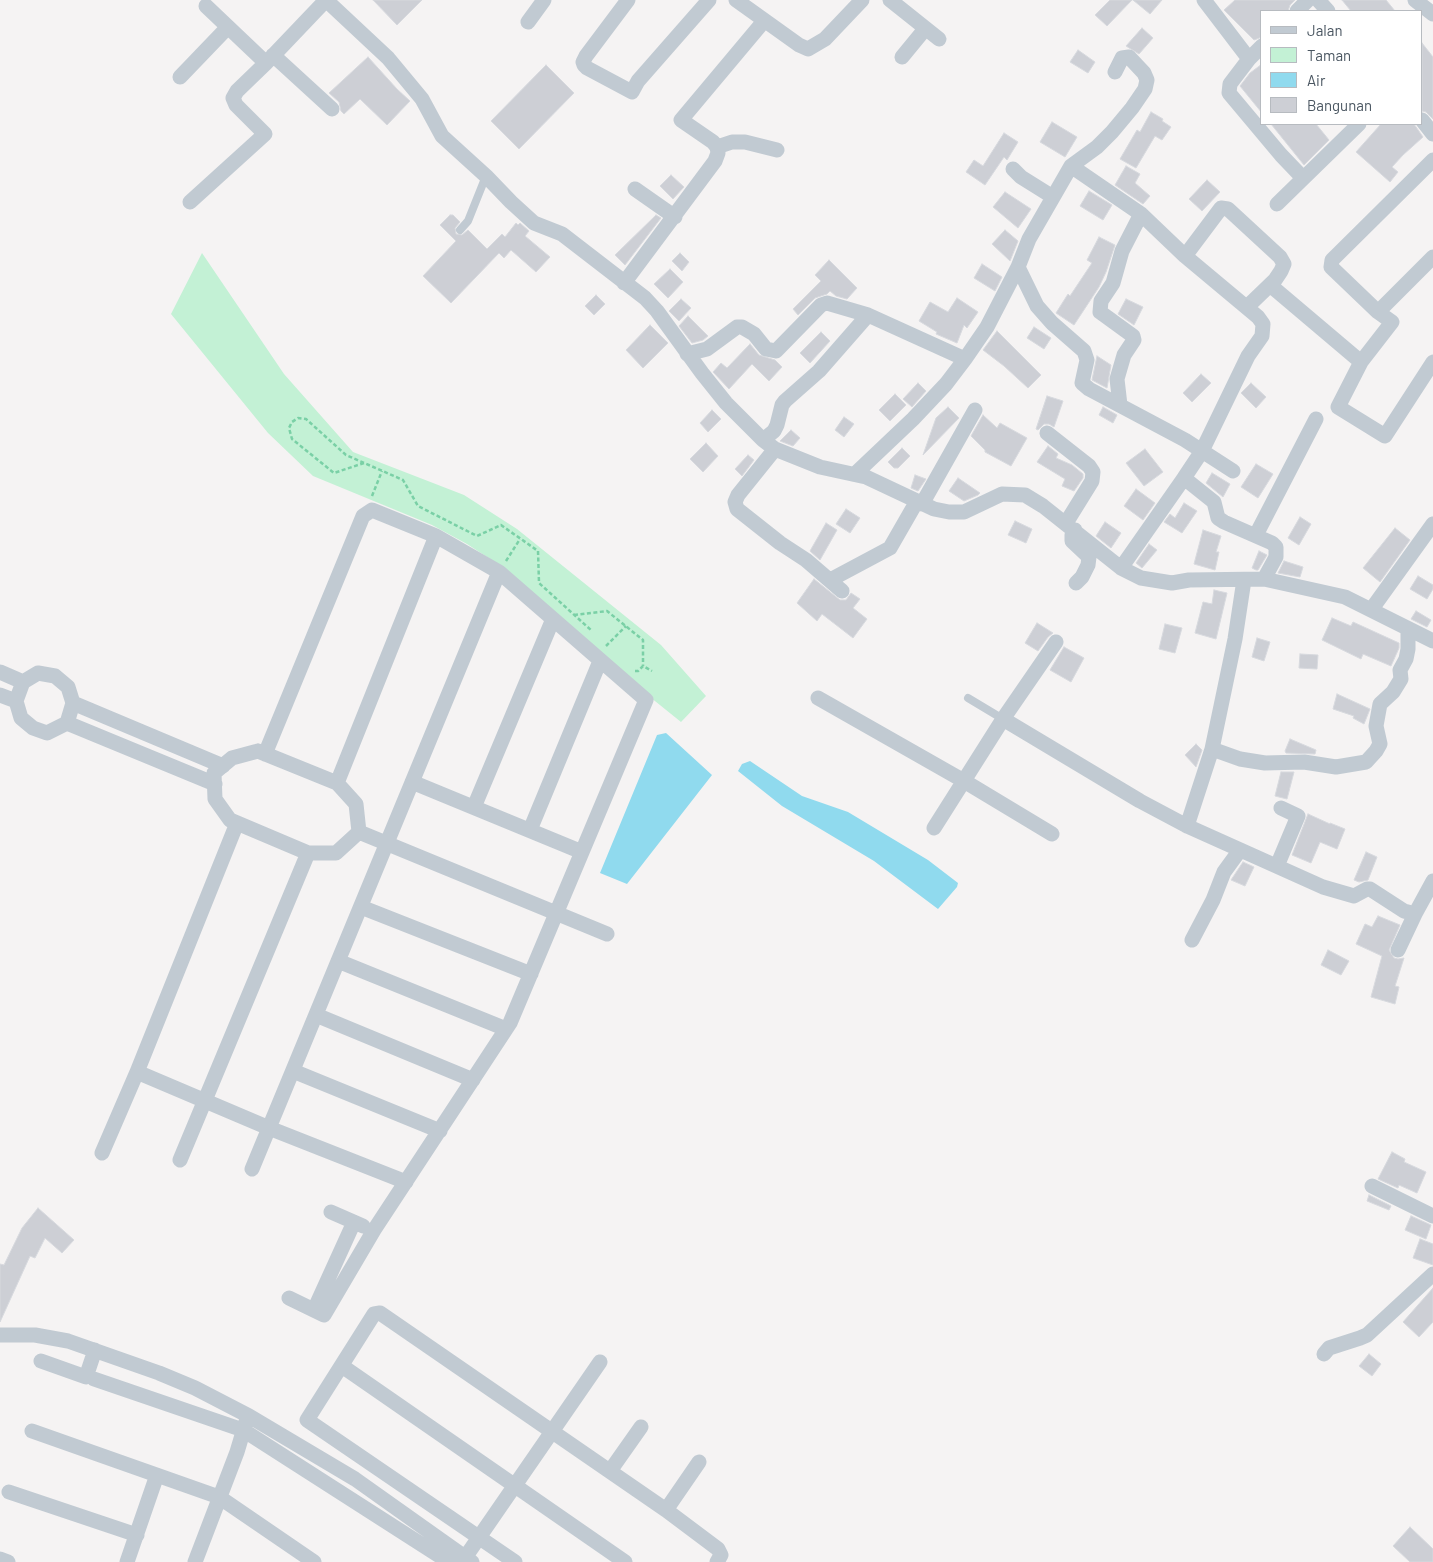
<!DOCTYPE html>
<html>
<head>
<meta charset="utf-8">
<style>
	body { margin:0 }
	#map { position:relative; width:1433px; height:1562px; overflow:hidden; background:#f5f3f3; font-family:Barlow,sans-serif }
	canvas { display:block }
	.legend { position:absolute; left:1260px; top:10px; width:162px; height:115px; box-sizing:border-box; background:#fff; border:1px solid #b7bbc0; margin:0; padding:6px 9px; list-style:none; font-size:15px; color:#4a5661 }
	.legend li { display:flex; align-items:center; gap:10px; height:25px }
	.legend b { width:25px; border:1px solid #b7bbc0 }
</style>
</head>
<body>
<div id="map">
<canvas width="1433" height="1562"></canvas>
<ul class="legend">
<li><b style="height:6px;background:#c1cad2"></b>Jalan</li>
<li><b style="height:14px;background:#c3f1d5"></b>Taman</li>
<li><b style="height:14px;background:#90daee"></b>Air</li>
<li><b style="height:14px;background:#cdcfd5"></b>Bangunan</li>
</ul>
</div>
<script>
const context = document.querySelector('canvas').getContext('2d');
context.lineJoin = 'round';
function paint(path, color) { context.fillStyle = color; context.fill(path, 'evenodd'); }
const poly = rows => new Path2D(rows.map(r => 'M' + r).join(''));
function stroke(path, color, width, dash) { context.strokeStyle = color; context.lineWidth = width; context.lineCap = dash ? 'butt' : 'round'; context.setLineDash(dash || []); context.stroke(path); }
paint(poly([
	[202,253,284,374,353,452,464,495,517,529,661,645,706,696,681,722,645,693,507,570,467,544,432,525,313,476,268,433,171,314]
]), '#c3f1d5');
paint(poly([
	[666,733,712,775,627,884,600,873,657,735],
	[750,761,802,796,848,812,928,860,958,883,957,887,938,909,874,861,782,806,738,771,742,764]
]), '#90daee');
const building = poly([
	[373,0,422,0,397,25,373,0],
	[1110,0,1132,0,1107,26,1095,15,1110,0],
	[1133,0,1162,0,1150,14,1133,0],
	[1235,0,1295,0,1290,5,1288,11,1262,11,1262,37,1254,40,1224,10,1235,0],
	[1342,0,1386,0,1395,11,1351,11,1342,0],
	[1142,28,1153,38,1139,54,1126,46,1142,28],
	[1422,43,1433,57,1433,119,1426,112,1422,111,1422,43],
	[1078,50,1095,62,1088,73,1070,62,1078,50],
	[368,57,397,89,410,101,387,125,360,99,344,114,341,111,339,102,329,93,368,57],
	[1262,64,1262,113,1240,86,1250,73,1262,64],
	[546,65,574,93,519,149,491,121,546,65],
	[1151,112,1163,119,1162,121,1171,127,1162,140,1155,136,1136,168,1120,159,1137,130,1140,132,1151,112],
	[1052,122,1077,137,1065,157,1040,142,1052,122],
	[1271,124,1316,124,1329,140,1304,165,1271,124],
	[1381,124,1414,124,1423,137,1403,155,1392,167,1398,172,1390,182,1356,152,1381,124],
	[1004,133,1018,142,1007,160,1004,157,985,185,966,172,974,160,983,166,1004,133],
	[1126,166,1140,174,1135,183,1150,196,1143,204,1115,185,1126,166],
	[671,175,684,187,673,199,660,186,671,175],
	[1207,180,1220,192,1202,211,1189,199,1207,180],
	[1089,191,1112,205,1103,220,1080,206,1089,191],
	[1005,192,1031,209,1018,228,993,207,1005,192],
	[450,215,453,215,460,222,455,228,456,234,462,235,468,230,487,249,502,234,505,237,516,223,518,225,520,223,529,231,525,236,550,257,536,272,511,250,504,258,499,253,451,303,423,276,456,241,440,225,450,215],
	[656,215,661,218,625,265,615,255,656,215],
	[1005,230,1018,241,1010,261,992,244,1005,230],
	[1099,237,1115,245,1106,272,1099,287,1074,325,1056,313,1068,294,1070,296,1092,263,1087,260,1099,237],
	[680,253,689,262,682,271,672,261,680,253],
	[829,260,857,288,847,299,836,296,830,291,827,294,815,298,798,315,793,309,821,281,815,275,829,260],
	[982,264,1002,277,995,291,974,278,982,264],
	[670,269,683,282,668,298,654,284,670,269],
	[596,295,605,304,594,315,585,306,596,295],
	[957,298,978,312,967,328,964,325,957,343,936,334,937,332,919,321,930,302,948,312,957,298],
	[681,299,691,308,679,321,669,311,681,299],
	[1126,299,1143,307,1134,325,1118,314,1126,299],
	[688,316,708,336,703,340,692,343,679,326,688,316],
	[650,325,668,343,643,368,626,350,650,325],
	[1034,327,1051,338,1044,349,1027,338,1034,327],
	[997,331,1041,375,1028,388,1004,366,983,350,997,331],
	[821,332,830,341,810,363,800,353,821,332],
	[750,344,759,355,775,360,782,367,769,381,752,364,729,389,713,372,721,363,727,368,750,344],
	[1097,356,1111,365,1107,388,1092,380,1097,356],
	[1201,374,1211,383,1192,402,1183,393,1201,374],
	[918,383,926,391,912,407,903,399,918,383],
	[1251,383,1266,397,1256,408,1241,393,1251,383],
	[895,394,906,405,890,421,879,410,895,394],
	[1047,396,1063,401,1054,427,1049,424,1044,424,1038,430,1036,429,1047,396],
	[948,407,959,418,923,455,936,418,948,407],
	[1103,407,1117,415,1113,423,1099,415,1103,407],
	[712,410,721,419,708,432,700,423,712,410],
	[983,415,997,428,1000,423,1027,438,1011,466,985,452,985,450,971,436,983,415],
	[844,417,854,424,844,437,835,430,844,417],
	[791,430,800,438,793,446,780,441,791,430],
	[706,443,718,456,703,472,690,459,706,443],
	[1048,446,1058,454,1056,458,1072,465,1083,474,1083,478,1074,491,1062,486,1065,479,1037,462,1048,446],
	[902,448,910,456,898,468,894,468,888,462,902,448],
	[1145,449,1163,472,1144,486,1126,463,1145,449],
	[748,455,754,460,742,476,735,469,748,455],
	[1256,464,1273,474,1258,498,1241,487,1256,464],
	[1212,473,1230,484,1223,497,1206,483,1212,473],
	[915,475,926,479,918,491,911,488,915,475],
	[958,478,980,493,978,495,964,501,949,491,958,478],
	[1136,489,1155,503,1143,520,1124,506,1136,489],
	[1184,503,1197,511,1182,533,1164,522,1170,514,1175,518,1184,503],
	[846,509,860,518,850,533,836,524,846,509],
	[1300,517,1311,524,1299,545,1288,538,1300,517],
	[1015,521,1032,529,1026,543,1008,535,1015,521],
	[1105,522,1121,533,1111,548,1096,536,1105,522],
	[826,523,837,530,820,560,810,551,826,523],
	[1395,528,1410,540,1380,582,1363,568,1395,528],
	[1203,530,1221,536,1216,552,1219,552,1215,570,1194,564,1203,530],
	[1149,544,1157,550,1142,568,1136,563,1149,544],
	[1259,551,1267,555,1258,570,1256,570,1252,568,1259,551],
	[1284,561,1303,567,1300,577,1278,573,1284,561],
	[1418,576,1433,585,1433,589,1427,599,1410,589,1418,576],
	[814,579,840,600,846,600,851,593,860,599,853,608,867,619,853,638,822,614,817,621,797,603,814,579],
	[1214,590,1227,593,1216,639,1195,633,1203,602,1212,604,1214,590],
	[1416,611,1431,620,1427,627,1411,619,1416,611],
	[1332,618,1351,626,1353,622,1399,643,1399,648,1391,666,1363,654,1361,659,1322,640,1332,618],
	[1037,623,1053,633,1048,637,1038,651,1025,643,1037,623],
	[1165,624,1182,628,1175,653,1159,649,1165,624],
	[1257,638,1270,642,1264,661,1252,657,1257,638],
	[1064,647,1084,658,1071,682,1050,670,1064,647],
	[1300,654,1318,655,1317,669,1299,668,1300,654],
	[1337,694,1370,709,1364,724,1353,718,1354,716,1333,709,1337,694],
	[1290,739,1316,750,1315,754,1286,753,1285,751,1290,739],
	[1196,744,1202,750,1196,767,1185,755,1196,744],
	[1281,772,1294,772,1287,799,1275,796,1281,772],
	[1308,814,1330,824,1330,823,1345,829,1337,849,1320,842,1311,863,1292,855,1308,814],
	[1366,852,1377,857,1368,880,1359,882,1354,880,1366,852],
	[1243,862,1254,867,1245,886,1231,880,1243,862],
	[1378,916,1400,925,1389,950,1394,958,1398,959,1404,958,1395,986,1399,987,1395,1004,1371,997,1382,956,1356,944,1365,924,1372,927,1378,916],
	[1328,950,1349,961,1341,975,1321,965,1328,950],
	[1392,1152,1405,1159,1404,1162,1426,1172,1417,1193,1399,1185,1398,1188,1378,1179,1392,1152],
	[1369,1195,1391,1206,1389,1210,1367,1201,1369,1195],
	[38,1208,74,1240,62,1253,45,1238,35,1258,30,1256,0,1322,0,1264,4,1265,22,1228,38,1208],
	[1411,1216,1431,1225,1426,1239,1405,1230,1411,1216],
	[1420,1239,1433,1244,1433,1265,1413,1258,1420,1239],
	[1433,1288,1433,1322,1419,1337,1403,1322,1433,1288],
	[1369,1354,1381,1364,1372,1376,1359,1366,1369,1354],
	[1410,1527,1433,1549,1433,1562,1410,1562,1393,1546,1410,1527]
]);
paint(building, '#cdcfd5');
stroke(building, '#d7d9de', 1);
stroke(poly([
	[364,463,334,473,292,439,289,428,292,422,298,418,306,419,346,455,403,480,418,506,477,536,501,525,538,551,539,583,592,631],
	[372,496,382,471],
	[506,561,520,539],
	[574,615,607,611,643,640,643,666],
	[606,646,626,626],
	[635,671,638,671,643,666,652,671]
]), '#7ad0a6', 2.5, [4, 2.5]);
stroke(poly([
	[460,230,468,221,486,176],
	[968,698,1003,719]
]), '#c1cad2', 8);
stroke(poly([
	[628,0,586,56,583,62,584,65,587,68,632,92,638,81,709,0],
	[736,0,799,45,808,49,825,39,862,0],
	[890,0,939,39],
	[1204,0,1249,59],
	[1318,0,1328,11],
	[1415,0,1433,14],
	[206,6,266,63],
	[1297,11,1308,0],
	[528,22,544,0],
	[1262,46,1249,59,1230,84,1229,93,1281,155,1303,178],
	[273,55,332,109],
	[902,57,925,29],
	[180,77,228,27],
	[1422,120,1433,134],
	[717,147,732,142,745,142,777,150],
	[1433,160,1332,260,1331,267,1378,312,1392,322,1361,362,1338,407,1385,436,1433,362],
	[1071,166,1141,214,1185,256,1258,317,1263,324,1262,336,1248,356,1202,451,1184,478,1121,568],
	[1013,169,1021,177,1053,197],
	[635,189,675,217],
	[190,202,265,134,236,105,233,98,237,91,266,63,326,0,388,58,422,99,442,136,486,176,511,202,534,223,562,234,645,298,657,311,702,373,726,403,763,440,775,449,820,467,866,477,934,509,949,512,964,512,1002,494,1025,495,1043,506,1121,568,1141,578,1172,583,1189,580,1264,579,1345,597,1433,641],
	[1277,204,1359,124],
	[1185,256,1221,208,1228,209,1280,257,1284,264,1281,271,1275,280,1247,307],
	[1018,267,1037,306,1052,323,1084,351,1087,360,1082,383,1089,389,1185,440,1233,471],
	[624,283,715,161,718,153,717,147,713,142,681,120,764,21],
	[1270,285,1361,362],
	[1378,312,1433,257],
	[687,354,707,349,737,327,742,327,754,334,766,349,776,351,821,305,827,303,868,315,965,359],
	[1120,405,1117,379,1124,355,1134,340,1133,336,1100,312,1101,301,1113,283,1122,251,1141,214],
	[1047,433,1089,466,1093,472,1092,481,1066,523],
	[763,440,774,431,777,425,782,405,785,401,819,371,868,315],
	[775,449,738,495,735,502,737,509,780,543,806,560,842,591],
	[855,474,913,419,946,384,965,359,987,327,1018,267,1029,239,1071,166,1097,147,1112,132,1132,108,1145,89,1147,80,1144,73,1129,57,1122,58,1115,72],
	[1184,478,1214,502,1218,518,1224,522,1272,543,1276,547,1276,557,1264,579],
	[922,504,975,410],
	[1075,530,1072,535,1072,541,1089,557,1088,565,1082,577,1076,583],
	[1256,535,1316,419],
	[830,580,890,548,917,501],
	[1371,610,1433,524],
	[0,672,23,682],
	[38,673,55,676,68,687,73,703,67,723,47,733,33,728,21,718,16,701,23,682,38,673],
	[0,695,16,701],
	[818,698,964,781,1052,834],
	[73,703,223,766],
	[1003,719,1140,801,1187,826,1323,887,1354,896,1367,889,1370,889,1404,911,1415,914,1433,881],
	[67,723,215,784],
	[1212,749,1240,759,1265,763,1304,762,1336,767,1366,762,1376,751,1380,744,1376,726,1380,704,1393,692,1401,679,1400,670,1406,659,1408,649,1408,629],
	[258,751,337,783,356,804,359,832,336,853,308,853,230,820,215,799,214,773,232,758,258,751],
	[265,754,363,516,372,510,436,536,499,572,646,700,582,852,412,782],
	[337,783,436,536],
	[474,807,553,619],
	[1187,826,1212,749,1235,639,1244,580],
	[934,828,1003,719,1056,642],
	[530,830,600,661],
	[359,832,607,934],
	[1277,866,1298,816,1281,808],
	[361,907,531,974],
	[1192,940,1213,900,1224,872,1240,850],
	[1398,950,1415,914],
	[338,961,506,1029],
	[316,1015,473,1080],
	[293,1071,440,1131],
	[137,1072,269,1128,406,1182],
	[102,1153,137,1072,237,823],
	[180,1160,308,853],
	[252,1169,499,572],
	[1372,1186,1433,1216],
	[331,1212,363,1226],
	[289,1298,324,1315,374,1230,510,1023,582,852],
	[314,1310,354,1222],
	[0,1335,35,1335,68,1341,159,1373,195,1388,249,1416,355,1479,472,1562],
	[1324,1354,1329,1348,1360,1338,1367,1335,1433,1274],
	[41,1361,86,1377,95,1350],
	[342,1366,625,1562],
	[94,1379,243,1430,449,1562],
	[32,1431,219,1497,314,1562],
	[610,1471,641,1427],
	[9,1492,137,1535],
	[666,1510,699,1462],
	[0,1559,8,1562],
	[127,1562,157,1475],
	[195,1562,237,1452,246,1422],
	[462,1562,600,1362],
	[515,1562,307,1420,374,1314,380,1313,666,1510,718,1549,721,1555,717,1562]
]), '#c1cad2', 15);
</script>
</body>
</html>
